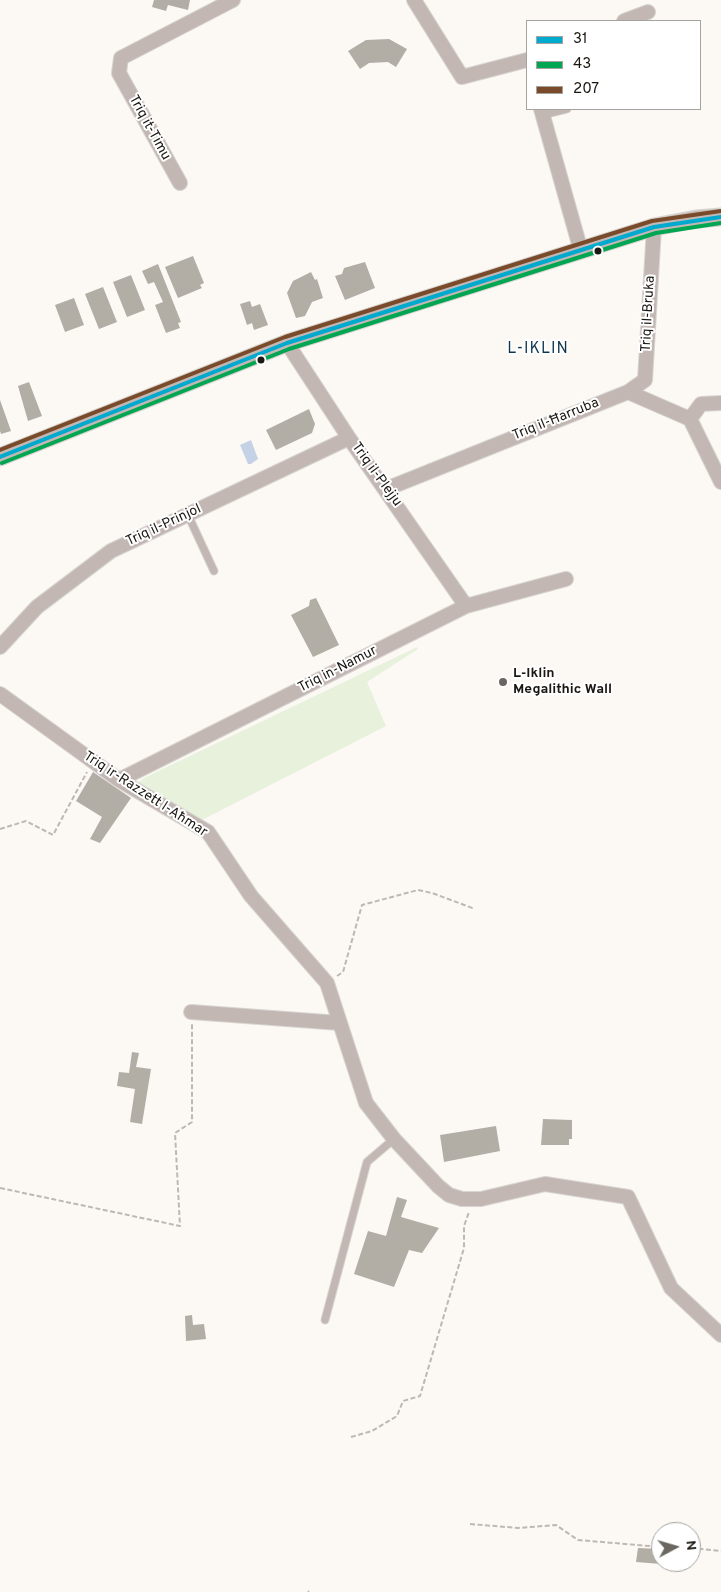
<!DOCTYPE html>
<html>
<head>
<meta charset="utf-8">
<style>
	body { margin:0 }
	#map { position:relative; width:721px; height:1592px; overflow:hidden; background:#fcf9f4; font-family:Overpass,sans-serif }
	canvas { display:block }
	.legend { position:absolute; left:526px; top:20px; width:175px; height:90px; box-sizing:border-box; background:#fff; border:1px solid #a4a3a0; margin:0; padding:6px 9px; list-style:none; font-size:15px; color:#1b1812 }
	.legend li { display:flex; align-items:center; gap:10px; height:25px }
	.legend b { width:25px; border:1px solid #a4a3a0 }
	.north { position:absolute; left:651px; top:1522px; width:50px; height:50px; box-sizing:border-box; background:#fff; border:1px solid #a4a3a0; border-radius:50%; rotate:84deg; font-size:14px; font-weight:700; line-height:20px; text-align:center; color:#1b1812 }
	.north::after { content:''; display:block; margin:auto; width:18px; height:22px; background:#6a6761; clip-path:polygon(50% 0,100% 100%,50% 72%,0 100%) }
</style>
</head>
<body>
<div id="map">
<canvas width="721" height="1592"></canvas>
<ul class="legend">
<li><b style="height:6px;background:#00a9ce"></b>31</li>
<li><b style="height:6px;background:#00a651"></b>43</li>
<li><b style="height:6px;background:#7a4b2a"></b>207</li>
</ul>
<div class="north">N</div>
</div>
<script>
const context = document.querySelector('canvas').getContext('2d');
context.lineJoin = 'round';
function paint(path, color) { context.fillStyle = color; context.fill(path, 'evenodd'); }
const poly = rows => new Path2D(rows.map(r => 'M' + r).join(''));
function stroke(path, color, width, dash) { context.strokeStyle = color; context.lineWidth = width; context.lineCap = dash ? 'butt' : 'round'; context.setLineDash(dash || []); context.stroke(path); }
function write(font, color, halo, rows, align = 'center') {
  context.font = font + ' Overpass,sans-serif'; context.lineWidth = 4; context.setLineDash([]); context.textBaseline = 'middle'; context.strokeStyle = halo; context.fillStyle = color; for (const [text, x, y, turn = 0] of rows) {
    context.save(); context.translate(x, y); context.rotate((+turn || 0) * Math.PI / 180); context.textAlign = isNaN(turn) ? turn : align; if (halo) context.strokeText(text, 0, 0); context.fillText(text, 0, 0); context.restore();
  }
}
paint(poly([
	[417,647,418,649,367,682,386,726,198,822,134,786,144,778]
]), '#e8f1dc');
paint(poly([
	[251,440,258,459,251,464,248,464,240,445]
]), '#c5d1e5');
paint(poly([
	[154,0,190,0,188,10,168,5,166,11,152,7],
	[389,39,407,49,396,67,388,62,369,63,360,69,348,51,366,40],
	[193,256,204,283,200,285,202,288,178,298,165,267],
	[365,262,375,288,345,300,335,276,342,274,344,268],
	[158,264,181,322,178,323,180,328,166,333,155,305,163,302,154,282,148,284,142,271],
	[311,272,315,280,317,279,323,298,312,302,305,316,296,318,287,293,293,281],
	[131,275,145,310,127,317,113,282],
	[103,287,117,322,99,329,85,294],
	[74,298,84,325,65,332,55,305],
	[250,301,252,307,260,304,268,325,254,330,252,323,247,325,240,304],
	[29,382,42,416,28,421,18,386],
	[0,400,11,431,1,434,0,431],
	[309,409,315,424,312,433,276,450,266,430],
	[316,598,339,645,313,657,291,615,309,606,310,600],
	[93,772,131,798,100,843,90,839,102,817,76,801],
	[132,1052,139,1053,136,1067,151,1069,142,1124,130,1122,135,1089,117,1086,119,1072,129,1073],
	[543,1119,572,1120,572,1139,569,1139,569,1145,541,1145],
	[496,1126,500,1151,444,1162,440,1135],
	[397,1197,407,1200,401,1217,439,1228,422,1253,409,1250,394,1287,354,1274,368,1231,386,1236],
	[192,1315,193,1325,204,1324,206,1339,186,1341,185,1316],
	[638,1548,661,1549,661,1562,686,1562,686,1566,636,1562]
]), '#b2ada5');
const service = poly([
	[543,115,567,109],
	[188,515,214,571],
	[325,1320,367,1162,394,1139]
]);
const minor = poly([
	[414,0,462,77,527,60],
	[624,21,648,12],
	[541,109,581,251],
	[180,183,119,73,121,58,233,0],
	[287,343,349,438,466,606],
	[628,392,690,419,701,404,721,403],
	[690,419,721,482],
	[386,489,628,392,645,380,654,227],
	[0,647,37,607,111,551,349,438],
	[0,694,119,780,208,832,251,896,327,983,366,1103,394,1139,438,1186,449,1195,462,1199,481,1199,545,1184,628,1197,671,1288,721,1335],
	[119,780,466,606,566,579],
	[191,1012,340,1023]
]);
const tertiary = poly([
	[0,457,287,343,654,227,696,219,721,217]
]);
stroke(service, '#d7d4d1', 9);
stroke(minor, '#d7d4d1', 16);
stroke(tertiary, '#d7d4d1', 19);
stroke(poly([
	[0,829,26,821,53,835,87,772],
	[337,976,343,972,362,905,418,890,432,893,475,909],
	[0,1188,180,1226,175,1133,192,1122,192,1024],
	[351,1437,372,1431,397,1416,403,1401,420,1396,464,1248,464,1226,469,1212],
	[470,1524,518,1528,556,1525,578,1540,661,1547],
	[691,1548,721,1551],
	[308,1592,309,1591]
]), '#bfb7b3', 2, [5, 2.5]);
stroke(service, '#c3b7b3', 7);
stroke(minor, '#c3b7b3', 14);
stroke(tertiary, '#c3b7b3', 16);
stroke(poly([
	[0,457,287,343,654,227,721,217]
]), '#00a9ce', 4);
stroke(poly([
	[2,463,289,349,656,233,721,223]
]), '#00a651', 4);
stroke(poly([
	[0,450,285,337,652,221,721,211]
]), '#7a4b2a', 4);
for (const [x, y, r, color] of [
	[598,251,4.5,"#1b1812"],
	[261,360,4.5,"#1b1812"],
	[503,682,5,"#6a6761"]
]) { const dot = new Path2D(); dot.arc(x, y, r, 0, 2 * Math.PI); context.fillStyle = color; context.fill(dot); stroke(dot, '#fff', 2); }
write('14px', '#1b1812', '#fff', [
	["Triq it-Timu",149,128,61],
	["Triq il-Bruka",649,314,-87],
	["Triq il-Ħarruba",556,420,-22],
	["Triq il-Plejju",376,475,54],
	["Triq il-Prinjol",164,526,-25],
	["Triq in-Namur",338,670,-27],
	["Triq ir-Razzett l-Aħmar",145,795,33]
]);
write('bold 14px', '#1b1812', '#fff', [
	["L-Iklin",513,674],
	["Megalithic Wall",513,690]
], 'left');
context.letterSpacing = '1px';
write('16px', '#0e374e', '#fff', [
	["L-IKLIN",538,350]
]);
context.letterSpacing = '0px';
</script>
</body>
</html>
